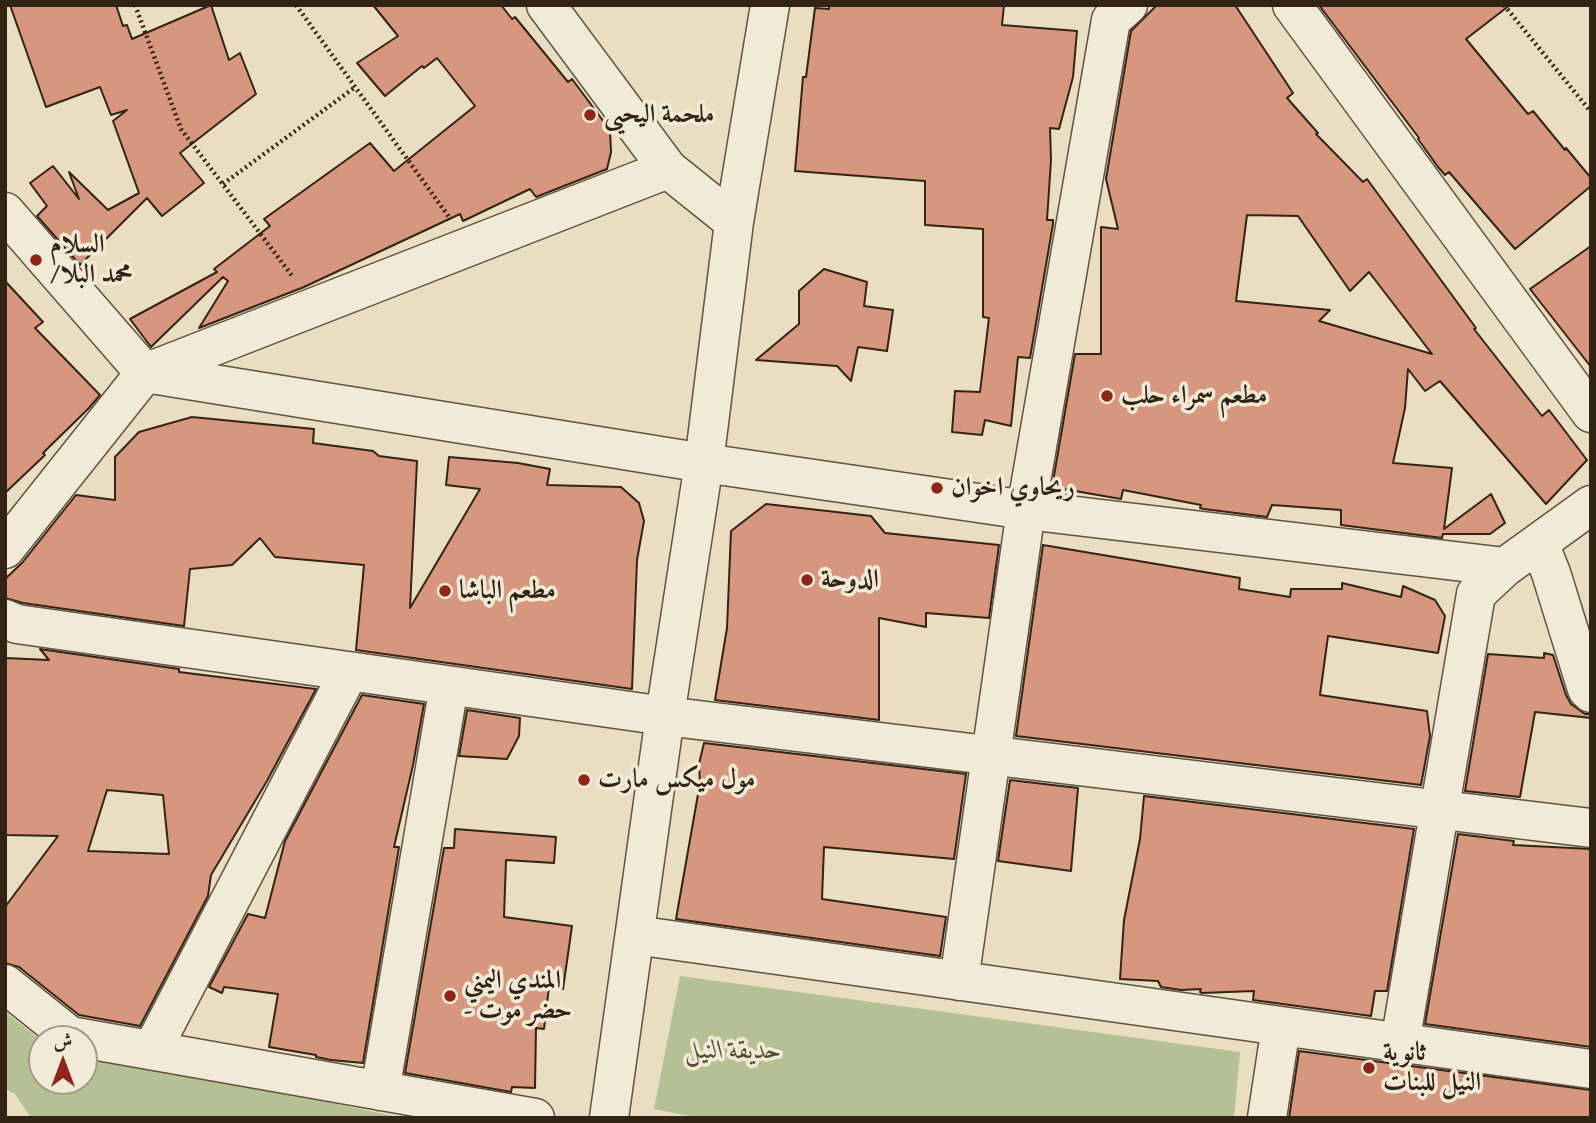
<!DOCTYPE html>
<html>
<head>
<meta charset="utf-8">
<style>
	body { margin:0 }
	#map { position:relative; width:1596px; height:1123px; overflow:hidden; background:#e9dec1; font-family:"EB Garamond",Amiri,serif }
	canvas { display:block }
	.frame { position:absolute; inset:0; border:7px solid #332315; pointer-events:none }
	.north { position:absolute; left:28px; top:1025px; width:70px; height:70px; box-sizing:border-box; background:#f1ead7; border:2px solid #a59a89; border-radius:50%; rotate:0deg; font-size:19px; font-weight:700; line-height:28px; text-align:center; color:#332315 }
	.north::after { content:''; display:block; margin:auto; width:24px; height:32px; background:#8f2418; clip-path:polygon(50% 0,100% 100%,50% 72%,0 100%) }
</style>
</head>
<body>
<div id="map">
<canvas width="1596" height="1123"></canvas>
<div class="frame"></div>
<div class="north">ش</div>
</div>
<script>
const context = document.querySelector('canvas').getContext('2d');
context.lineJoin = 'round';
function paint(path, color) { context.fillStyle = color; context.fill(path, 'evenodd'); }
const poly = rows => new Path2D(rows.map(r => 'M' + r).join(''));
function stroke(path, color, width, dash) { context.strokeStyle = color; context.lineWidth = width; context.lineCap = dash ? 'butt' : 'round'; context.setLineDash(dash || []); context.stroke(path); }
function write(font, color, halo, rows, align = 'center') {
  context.font = font + ' "EB Garamond",Amiri,serif'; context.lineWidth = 7; context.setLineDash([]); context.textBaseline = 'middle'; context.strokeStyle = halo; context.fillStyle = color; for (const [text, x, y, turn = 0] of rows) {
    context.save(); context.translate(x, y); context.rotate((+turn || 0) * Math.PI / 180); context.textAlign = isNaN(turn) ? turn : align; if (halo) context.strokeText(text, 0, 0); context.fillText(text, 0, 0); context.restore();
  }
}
paint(poly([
	[680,976,1240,1052,1234,1118,699,1118,654,1109],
	[5,1012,42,1041,42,1081,84,1081,84,1051,403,1118,31,1118,15,1094,5,1089]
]), '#b5c194');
const building = poly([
	[10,5,116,5,123,26,127,25,132,39,211,5,229,60,240,53,256,94,180,153,204,183,162,216,147,198,80,265,37,216,47,206,30,183,53,166,79,199,69,172,108,210,139,193,113,121,127,110,111,115,100,87,46,107,10,5],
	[373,5,501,5,512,19,515,17,568,82,572,79,610,130,611,152,607,169,536,197,530,189,463,221,460,214,304,287,199,328,228,281,223,277,151,347,130,319,217,272,214,269,270,226,264,219,370,143,394,171,475,106,437,58,424,68,422,66,385,96,357,63,398,36,373,5],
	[829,5,1004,5,1002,25,1077,31,1073,77,1059,129,1050,128,1051,160,1047,220,1053,220,1053,224,1030,358,1018,357,1011,426,985,420,982,435,952,432,955,391,980,392,989,318,983,317,983,229,925,225,925,181,795,171,803,77,806,77,815,8,829,9,829,5],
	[1157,5,1235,5,1293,93,1287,98,1318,133,1316,134,1363,182,1367,179,1476,328,1474,329,1542,416,1549,410,1587,460,1546,504,1440,381,1425,391,1408,369,1405,408,1393,463,1452,468,1444,529,1491,494,1505,523,1490,534,1443,534,1442,538,1341,525,1341,510,1272,505,1267,517,1204,509,1200,508,1201,505,1123,490,1121,499,1052,487,1075,354,1101,354,1101,227,1118,229,1106,179,1131,31,1157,5],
	[1247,215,1298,216,1350,291,1369,272,1432,354,1319,321,1330,310,1236,301,1247,215],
	[1319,5,1510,5,1466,39,1528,114,1533,111,1565,150,1566,148,1591,178,1591,186,1515,249,1449,172,1445,175,1438,167,1418,139,1419,138,1319,5],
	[1591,246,1591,367,1530,289,1591,246],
	[824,269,867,282,864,306,893,310,887,351,858,347,851,381,837,366,756,360,799,324,799,291,824,269],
	[5,281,43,322,35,328,100,395,89,408,43,453,45,455,5,493,5,281],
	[192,417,314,429,313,443,373,451,379,456,417,461,410,608,480,489,446,485,449,457,518,463,550,469,547,485,621,487,639,503,644,521,637,560,632,689,356,650,364,565,275,557,260,538,232,565,190,569,184,626,23,603,5,598,5,579,22,563,76,495,115,500,115,457,139,432,192,417],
	[766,504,871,516,885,533,999,545,989,618,926,613,926,627,879,618,879,720,715,700,727,628,731,531,766,504],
	[1043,545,1240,578,1239,589,1290,597,1291,589,1342,589,1342,583,1401,597,1403,586,1435,600,1445,616,1438,653,1328,636,1320,695,1427,711,1430,736,1421,785,1016,736,1043,545],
	[40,649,179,669,179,672,316,689,267,781,211,875,208,896,140,1026,79,1015,19,967,5,963,5,907,58,836,5,835,5,658,49,660,40,649],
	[107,790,163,795,169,854,88,851,107,790],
	[1544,653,1553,655,1566,695,1571,704,1585,714,1591,714,1591,718,1535,712,1520,797,1465,791,1488,654,1544,658,1544,653],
	[362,695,424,704,413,765,394,847,399,847,363,1063,331,1060,316,1057,316,1055,269,1047,278,994,224,987,222,993,209,987,248,914,265,918,285,841,362,695],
	[467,710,520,718,519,736,507,759,459,756,467,710],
	[704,743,966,774,954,859,824,847,822,899,946,917,940,956,676,919,700,783,699,764,704,743],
	[1010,780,1078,788,1071,871,998,861,1010,780],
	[1144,796,1414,829,1387,991,1375,991,1371,1016,1253,1000,1254,991,1202,993,1200,992,1201,989,1181,990,1161,987,1158,981,1120,979,1124,920,1140,839,1144,796],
	[455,829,556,837,554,863,506,860,504,917,572,926,563,989,549,987,544,1029,536,1028,535,1088,512,1087,511,1092,405,1073,444,848,454,848,455,829],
	[1458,834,1514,841,1513,845,1591,849,1591,1047,1425,1024,1458,834],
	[1299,1051,1591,1090,1591,1118,1289,1118,1299,1051]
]);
paint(building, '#d7977e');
stroke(building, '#332315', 2);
const minor = poly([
	[546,5,668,169,734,222],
	[1292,5,1591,413],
	[5,212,145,373,704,463,1026,510,1505,567,1591,505],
	[1539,543,1551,573,1587,689,1591,693],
	[5,549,145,373,668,169],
	[5,619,17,624,665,716,1591,828],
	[635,935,1281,1026,1267,1118],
	[959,981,1026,510,1111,20,1128,5],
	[5,984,70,1036,535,1118],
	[1281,1026,1591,1069],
	[1400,1043,1476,594,1505,567],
	[152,1050,349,672],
	[380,1091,449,686],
	[609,1118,665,716,704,463,734,222,770,5]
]);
stroke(minor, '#605240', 41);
stroke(poly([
	[135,5,181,129,293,277],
	[296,5,449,217],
	[1504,5,1591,112],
	[223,184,354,88]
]), '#332315', 4.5, [2, 3.5]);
stroke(minor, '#f1ead7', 38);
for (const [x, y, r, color] of [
	[590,115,7,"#8f2418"],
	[36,260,7,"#8f2418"],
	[1107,396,7,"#8f2418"],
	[937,488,7,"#8f2418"],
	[807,580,7,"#8f2418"],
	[445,591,7,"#8f2418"],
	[584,780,7,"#8f2418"],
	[450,996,7,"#8f2418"],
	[1369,1068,7,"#8f2418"]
]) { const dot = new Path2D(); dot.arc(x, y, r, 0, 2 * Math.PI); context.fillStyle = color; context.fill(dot); stroke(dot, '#f1ead7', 2.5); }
write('bold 26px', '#332315', '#f1ead7', [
	["ملحمة اليحيى",604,115],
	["السلام",50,245],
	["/محمد البلا",50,275],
	["مطعم سمراء حلب",1121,396],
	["ريحاوي اخوان",951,488],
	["الدوحة",821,580],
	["مطعم الباشا",459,591],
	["مول ميكس مارت",598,780],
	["المندي اليمني",464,981],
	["- حضر موت",464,1011],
	["ثانوية",1383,1053],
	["النيل للبنات",1383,1083]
], 'left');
write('italic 26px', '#544a35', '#f1ead7', [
	["حديقة النيل",733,1051]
]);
</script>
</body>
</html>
